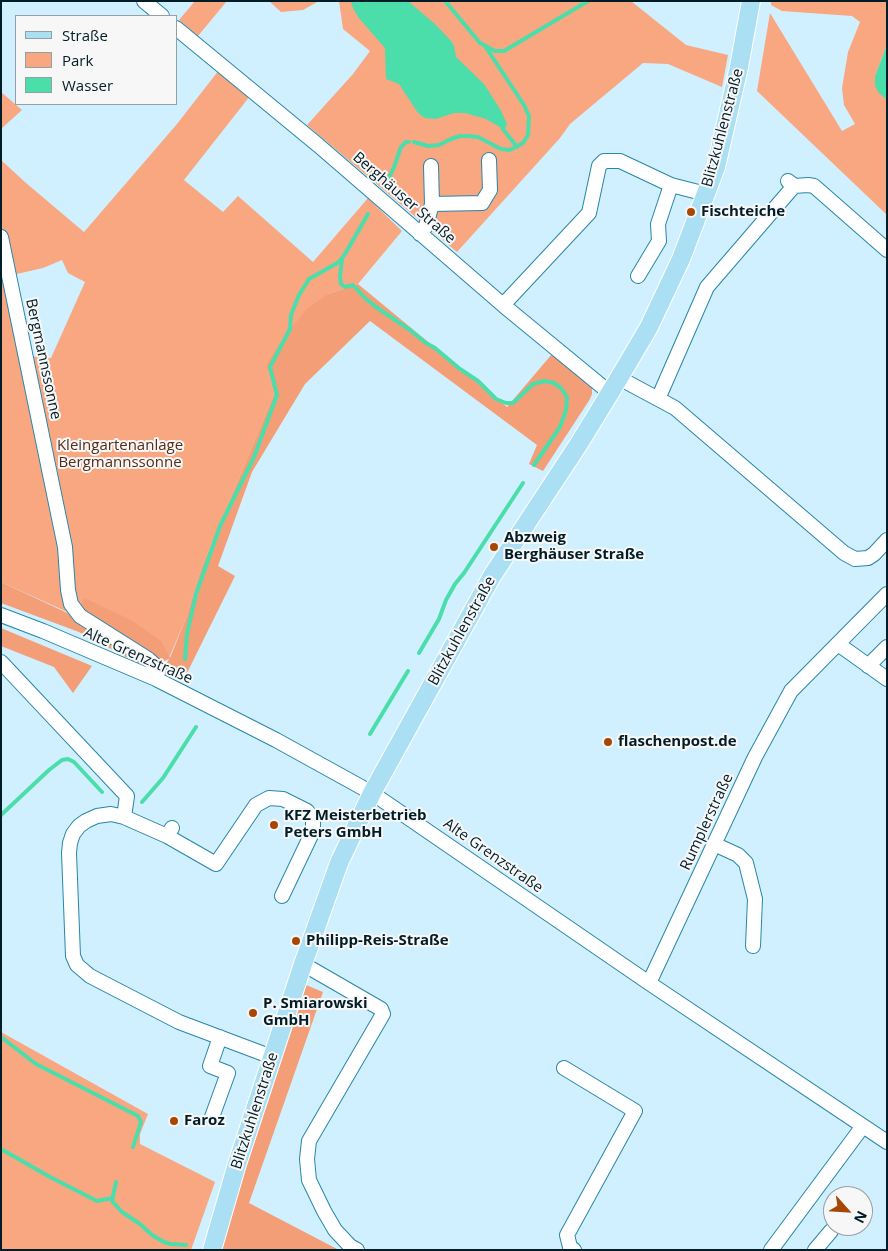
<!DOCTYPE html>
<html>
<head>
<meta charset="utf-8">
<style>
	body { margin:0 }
	#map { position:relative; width:888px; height:1251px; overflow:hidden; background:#d0f0ff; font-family:"Open Sans",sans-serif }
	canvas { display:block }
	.frame { position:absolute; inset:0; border:2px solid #011d27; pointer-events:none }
	.legend { position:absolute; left:15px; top:15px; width:162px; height:90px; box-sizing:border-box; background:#f7f7f7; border:1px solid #95a0a4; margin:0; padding:6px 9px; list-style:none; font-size:15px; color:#011d27 }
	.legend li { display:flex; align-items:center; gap:10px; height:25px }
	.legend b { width:25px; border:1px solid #95a0a4 }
	.north { position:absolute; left:823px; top:1186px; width:50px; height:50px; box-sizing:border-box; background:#f7f7f7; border:1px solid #95a0a4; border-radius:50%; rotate:116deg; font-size:14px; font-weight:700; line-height:20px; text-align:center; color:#011d27 }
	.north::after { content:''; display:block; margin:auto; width:18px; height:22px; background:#a84704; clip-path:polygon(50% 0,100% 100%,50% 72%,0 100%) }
</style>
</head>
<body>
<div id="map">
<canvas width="888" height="1251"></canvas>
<div class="frame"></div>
<ul class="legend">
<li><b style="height:6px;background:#abdff4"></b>Straße</li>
<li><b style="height:14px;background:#f8a780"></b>Park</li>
<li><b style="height:14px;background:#4bddaa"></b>Wasser</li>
</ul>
<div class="north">N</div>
</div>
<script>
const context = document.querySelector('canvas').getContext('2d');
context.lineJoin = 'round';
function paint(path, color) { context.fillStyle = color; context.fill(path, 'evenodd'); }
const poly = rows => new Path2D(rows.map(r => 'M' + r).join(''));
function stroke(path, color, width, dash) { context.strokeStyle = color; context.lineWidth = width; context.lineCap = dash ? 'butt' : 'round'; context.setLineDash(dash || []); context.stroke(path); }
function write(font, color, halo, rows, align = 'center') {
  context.font = font + ' "Open Sans",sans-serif'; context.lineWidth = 4; context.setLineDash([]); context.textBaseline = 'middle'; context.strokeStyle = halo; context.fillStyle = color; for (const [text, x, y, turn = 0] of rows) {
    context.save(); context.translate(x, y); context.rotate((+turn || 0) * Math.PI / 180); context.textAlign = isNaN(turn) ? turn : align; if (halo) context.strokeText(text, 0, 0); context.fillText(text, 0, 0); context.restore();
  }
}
paint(poly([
	[195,1,227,1,198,36,179,20],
	[269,1,319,1,303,10,281,12],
	[339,1,631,1,686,45,728,55,722,87,668,64,643,63,570,124,560,138,457,252,307,125,353,74,370,51,343,29],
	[771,1,887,1,887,45,875,76,875,86,887,100,887,215,757,91,770,13,842,131,855,124,844,105,842,88,848,52,860,22,852,16,782,11,771,5],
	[219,70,250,96,184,180,223,212,238,196,313,262,368,198,402,231,358,284,328,294,268,371,274,394,201,569,186,618,169,658,1,582,1,160,26,183,84,232,177,124],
	[62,260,68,273,85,282,51,358,25,356,8,276,43,268],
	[1,92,22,110,1,129],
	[1,1032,148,1114,140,1134,140,1144,215,1182,191,1250,1,1250]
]), '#f8a780');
paint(poly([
	[358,284,507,407,552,354,592,388,592,394,590,399,543,471,529,464,537,445,370,321,305,384,252,472,218,566,235,576,184,679,165,667,169,659,147,668,79,632,1,603,1,582,76,617,84,598,131,620,161,641,170,658,186,618,201,569,274,394,268,371,267,364,286,334,308,308,328,294],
	[1,628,92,666,73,693,54,667,1,646],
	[306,985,323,992,249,1203,339,1250,221,1250,250,1146]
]), '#f39e76');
paint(poly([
	[351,1,408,1,436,25,451,41,454,46,456,57,484,84,500,109,507,124,506,127,503,129,486,119,465,113,454,113,436,119,425,118,418,113,399,84,386,79,385,48,358,17,352,6],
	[887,45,887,100,878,92,875,86,875,76]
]), '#4bddaa');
stroke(poly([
	[445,1,480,43,495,51,504,51,588,1],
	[503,129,517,147],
	[414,142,428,146,439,145,451,139,460,136,468,136,478,137,501,149,510,150,523,143,528,135,529,116,524,105,485,46],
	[386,184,394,167,401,147,406,142,409,142],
	[342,259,340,276,341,284,345,287,353,285,365,298,376,307,410,330,426,343,435,348,460,369,478,381,496,399,506,403,513,403,533,384,544,381,554,383,561,388,567,397,566,410,560,427,534,465],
	[419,653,439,619,446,600,455,584,464,573,523,483],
	[185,659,187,634,196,594,220,526,254,457,277,395,270,367,290,329,291,315,299,295,309,279,339,262,345,254,368,214],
	[370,734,408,671],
	[142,802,163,778,196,727],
	[1,815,49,770,62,760,68,759,74,762,102,792],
	[1,1037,36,1064,138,1116,141,1122,133,1147],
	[1,1149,50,1177,97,1201,113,1198],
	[116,1182,112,1201,122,1212,140,1224,152,1235,164,1242,170,1244,186,1245]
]), '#4bddaa', 4);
const minor = poly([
	[144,1,162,16],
	[176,28,318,145,503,305,610,393],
	[431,166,432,204],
	[788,181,794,186,808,185,814,186,887,250],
	[671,185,706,194],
	[420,234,426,226,432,204,482,203,490,190,489,160],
	[1,237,65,547,68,590,71,604,80,616,148,659,159,669,156,679],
	[503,305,589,213,599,166,604,161,620,161,671,185,658,224,659,241,638,276],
	[619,378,675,408,844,553,855,559,868,558,874,554,887,540],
	[658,399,707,287,794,186],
	[1,615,43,631,156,679,276,740,372,793,649,983,887,1142],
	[838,644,887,679],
	[1,662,127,796,124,817],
	[868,666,887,647],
	[172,828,167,836,124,817,111,814,97,816,86,821,79,826,73,834,70,843,69,853,73,956,77,965,90,976,179,1022,272,1057],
	[167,836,216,864,256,805,269,798,283,799,307,811,313,819,313,831,282,896],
	[714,844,738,855,746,863,755,899,753,946],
	[303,964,381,1009,383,1014,309,1141,307,1159,309,1180,324,1211,335,1230,350,1246,357,1250],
	[649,983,755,757,791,691,887,594],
	[564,1068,635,1111,567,1235,570,1247,574,1250],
	[212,1117,228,1073,210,1066,220,1037],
	[771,1250,863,1126],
	[815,1250,831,1231]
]);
const major = poly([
	[212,1250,237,1164,303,964,339,863,372,793,492,576,580,442,619,378,649,327,681,259,716,167,739,67,751,1]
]);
stroke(minor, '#2886a7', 16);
stroke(major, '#fff', 20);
stroke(minor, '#fff', 14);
stroke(major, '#abdff4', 18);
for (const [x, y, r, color] of [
	[691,212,5,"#a84704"],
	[494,547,5,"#a84704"],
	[608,742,5,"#a84704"],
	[274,825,5,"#a84704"],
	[296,941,5,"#a84704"],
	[253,1013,5,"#a84704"],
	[174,1121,5,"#a84704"]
]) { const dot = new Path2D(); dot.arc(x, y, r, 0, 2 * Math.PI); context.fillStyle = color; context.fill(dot); stroke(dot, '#f7f7f7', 2); }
write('15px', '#011d27', '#f7f7f7', [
	["Blitzkuhlenstraße",723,128,-75],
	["Berghäuser Straße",404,198,41],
	["Bergmannssonne",43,359,78],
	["Blitzkuhlenstraße",462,631,-61],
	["Alte Grenzstraße",138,656,24],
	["Rumplerstraße",707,822,-65],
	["Alte Grenzstraße",493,856,35],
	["Blitzkuhlenstraße",255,1111,-72]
]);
write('bold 15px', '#011d27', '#f7f7f7', [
	["Fischteiche",701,212],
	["Abzweig",504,538],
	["Berghäuser Straße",504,555],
	["flaschenpost.de",618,742],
	["KFZ Meisterbetrieb",284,816],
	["Peters GmbH",284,833],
	["Philipp-Reis-Straße",306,941],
	["P. Smiarowski",263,1004],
	["GmbH",263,1021],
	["Faroz",184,1121]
], 'left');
write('15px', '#562c17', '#f7f7f7', [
	["Kleingartenanlage",120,446],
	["Bergmannssonne",120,463]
]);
</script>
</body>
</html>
